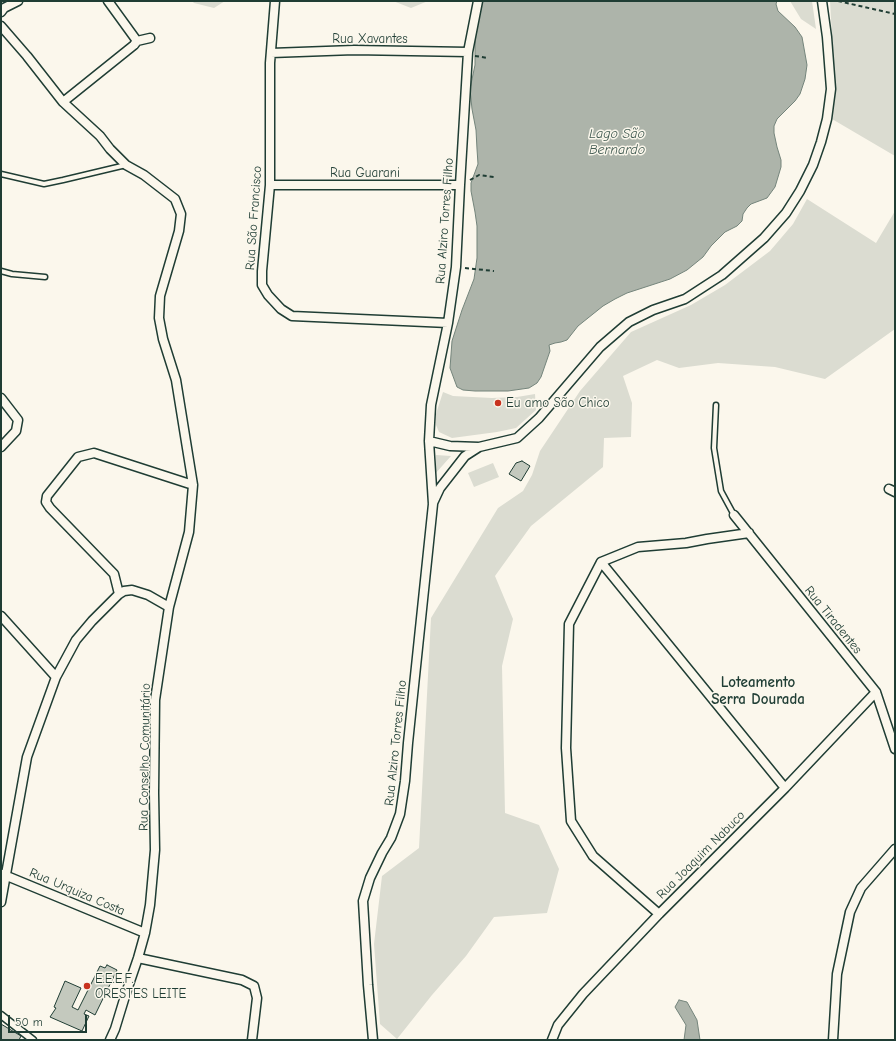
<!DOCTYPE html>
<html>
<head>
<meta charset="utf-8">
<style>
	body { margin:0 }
	#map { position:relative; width:896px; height:1041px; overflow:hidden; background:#fbf7ec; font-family:"Comic Neue",sans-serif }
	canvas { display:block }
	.frame { position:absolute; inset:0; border:2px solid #1f3d34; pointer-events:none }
	.scale { position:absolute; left:8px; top:1015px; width:79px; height:18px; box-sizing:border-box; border:2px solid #1f3d34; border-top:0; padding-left:5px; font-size:12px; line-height:14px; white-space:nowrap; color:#1f3d34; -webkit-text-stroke:3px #fbf7ec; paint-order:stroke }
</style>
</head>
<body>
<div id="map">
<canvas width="896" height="1041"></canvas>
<div class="frame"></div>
<div class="scale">50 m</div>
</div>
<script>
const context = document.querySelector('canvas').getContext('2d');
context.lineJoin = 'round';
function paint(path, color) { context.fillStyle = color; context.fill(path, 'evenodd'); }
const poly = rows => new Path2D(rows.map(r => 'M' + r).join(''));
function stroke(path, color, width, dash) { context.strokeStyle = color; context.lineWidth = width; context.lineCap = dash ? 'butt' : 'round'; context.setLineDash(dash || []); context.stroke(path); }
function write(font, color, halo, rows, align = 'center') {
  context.font = font + ' "Comic Neue",sans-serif'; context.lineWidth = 3; context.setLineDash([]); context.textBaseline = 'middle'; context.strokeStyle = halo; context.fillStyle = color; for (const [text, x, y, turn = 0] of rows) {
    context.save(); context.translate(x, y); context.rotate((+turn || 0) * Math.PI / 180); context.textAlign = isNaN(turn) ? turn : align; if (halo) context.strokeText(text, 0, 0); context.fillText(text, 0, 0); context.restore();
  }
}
paint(poly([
	[192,1,225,1,214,8,194,3],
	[393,1,428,1,411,8],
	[790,1,812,1,816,29,801,19],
	[830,1,895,1,895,156,832,119,835,89],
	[807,199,876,243,895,211,895,329,825,379,775,367,718,363,679,368,657,360,623,376,632,403,631,437,604,438,603,467,531,526,495,576,513,619,502,666,505,813,539,825,559,869,547,913,494,917,466,956,432,995,397,1039,380,1024,374,944,382,876,419,848,431,618,498,508,523,491,532,475,540,451,580,391,631,332,691,305,725,285,770,251,793,224],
	[443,392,453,396,492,398,517,397,535,394,536,410,516,428,497,432,452,438,439,432,436,425,436,414],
	[436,455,451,456,435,474],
	[493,463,499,477,474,487,468,473]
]), '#dbdcd1');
const water = poly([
	[480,1,777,1,776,4,778,11,795,27,802,37,807,65,805,79,800,94,795,101,777,119,774,126,774,133,777,147,781,160,781,167,775,187,767,198,751,204,747,208,743,214,742,221,737,226,725,232,711,246,703,257,687,270,670,279,627,293,615,299,603,306,578,326,567,340,561,342,555,343,549,345,550,351,541,377,537,383,529,388,508,391,475,391,463,390,457,387,450,368,452,341,462,310,474,279,477,258,477,226,475,212,471,191,471,183,478,164,477,149,476,130,472,109,470,89,475,65,475,33,480,1],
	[679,1000,687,1002,697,1020,700,1040,684,1040,686,1025,675,1007,679,1000]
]);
paint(water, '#adb4aa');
stroke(water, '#74847b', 1);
const building = poly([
	[522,461,530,466,521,481,509,474,516,463,522,461],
	[107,965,117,970,95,1015,86,1010,84,1014,89,1016,82,1031,50,1017,56,1008,54,1007,65,981,81,988,72,1007,78,1010,100,966,105,968,107,965],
	[1,1024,21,1036,19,1040,1,1040,1,1024]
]);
paint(building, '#c4c9be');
stroke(building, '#1f3d34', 1);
const service = poly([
	[1,174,44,184,63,180,126,165],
	[1,271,12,274,45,277],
	[716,405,714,448,721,491,734,515]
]);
const pedestrian = poly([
	[1,1015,33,1040]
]);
const minor = poly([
	[108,1,137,41],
	[275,1,270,63,270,185,262,271,262,285,268,295,281,309,292,316,448,323],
	[1,12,4,8,18,1],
	[1,26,27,56,63,102,100,136,110,149,126,165,144,175,175,199,181,214,179,231,160,296,159,318,163,339,176,380,193,485,189,532,169,607,155,700,154,793,155,850,150,905,145,933,138,958,126,993,115,1029,110,1040],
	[271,53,354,50,468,52],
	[63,102,134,45,137,41,150,38],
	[270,185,460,185],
	[1,398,18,420,16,431,1,447],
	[429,441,450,446,479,447,517,438,539,418,600,347,629,322,653,310,685,299,722,275,764,238,786,213,800,191,813,165,821,142,827,119,831,89,827,37,822,1],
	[889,489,895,492],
	[433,503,440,488,465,456,479,447],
	[734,515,876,692,895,749],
	[601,562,785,788],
	[119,594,114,574,50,508,46,502,47,496,78,457,94,453,193,485],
	[1,616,56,677],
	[2,874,145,933],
	[1,902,27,757,56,677,76,640,92,621,119,594,124,591,132,590,148,595,169,607],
	[659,914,593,856,571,821,566,748,569,624,601,562,638,547,686,543,707,539,749,533],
	[138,958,242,980,254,986,257,998,252,1040],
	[373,1040,368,985,363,901,370,878,382,853,391,838,400,814,405,781,408,743,433,504,429,441,431,405,448,323,456,267,460,185,468,52,478,1],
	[552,1040,558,1025,583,994,659,914,785,788,876,692],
	[833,1040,837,974,850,912,861,888,895,849]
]);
stroke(service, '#1f3d34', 7);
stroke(pedestrian, '#1f3d34', 9);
stroke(minor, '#1f3d34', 11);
stroke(poly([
	[838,1,895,14],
	[475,56,488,58],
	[470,180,479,175,494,177],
	[465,268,494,271]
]), '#1f3d34', 2, [4, 3]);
stroke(service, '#fbf7ec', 4);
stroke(pedestrian, '#fbf7ec', 6);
stroke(minor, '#fbf7ec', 8);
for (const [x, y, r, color] of [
	[498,403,4,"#c8321e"],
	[87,986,4,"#c8321e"]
]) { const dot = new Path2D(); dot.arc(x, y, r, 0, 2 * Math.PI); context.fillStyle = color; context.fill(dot); stroke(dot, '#fbf7ec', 1.5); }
write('13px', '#1f3d34', '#fbf7ec', [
	["Rua Xavantes",370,39],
	["Rua Guarani",365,173],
	["Rua São Francisco",254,218,-86],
	["Rua Alziro Torres Filho",445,221,-86],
	["Rua Tiradentes",833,620,51],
	["Rua Alziro Torres Filho",396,743,-84],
	["Rua Conselho Comunitário",145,757,-89],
	["Rua Joaquim Nabuco",701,855,-45],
	["Rua Urquiza Costa",77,892,23]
]);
write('13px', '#1f3d34', '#fbf7ec', [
	["Eu amo São Chico",506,403],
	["E.E.E.F.",95,979],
	["ORESTES LEITE",95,994]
], 'left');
write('italic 14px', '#425b52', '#fbf7ec', [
	["Lago São",617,134],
	["Bernardo",617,150]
]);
write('bold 15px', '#1f3d34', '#fbf7ec', [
	["Loteamento",758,683],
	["Serra Dourada",758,700]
]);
</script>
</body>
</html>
